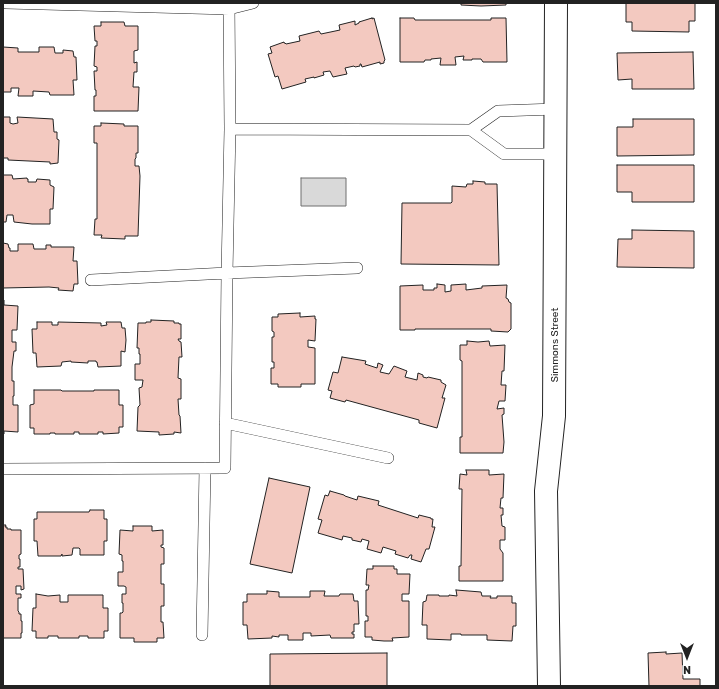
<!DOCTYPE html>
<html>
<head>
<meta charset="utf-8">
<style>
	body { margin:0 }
	#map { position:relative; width:719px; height:689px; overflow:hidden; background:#fff; font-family:Rubik,sans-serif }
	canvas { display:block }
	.frame { position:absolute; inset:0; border:4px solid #222; pointer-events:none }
	.north { position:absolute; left:667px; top:637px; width:40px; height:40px; -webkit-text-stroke:3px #fff; paint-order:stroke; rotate:180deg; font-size:11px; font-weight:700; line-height:16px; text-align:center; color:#222 }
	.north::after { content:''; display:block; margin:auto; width:14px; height:18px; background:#222; clip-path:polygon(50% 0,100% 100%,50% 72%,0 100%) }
</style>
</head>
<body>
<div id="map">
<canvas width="719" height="689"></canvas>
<div class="frame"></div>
<div class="north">N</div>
</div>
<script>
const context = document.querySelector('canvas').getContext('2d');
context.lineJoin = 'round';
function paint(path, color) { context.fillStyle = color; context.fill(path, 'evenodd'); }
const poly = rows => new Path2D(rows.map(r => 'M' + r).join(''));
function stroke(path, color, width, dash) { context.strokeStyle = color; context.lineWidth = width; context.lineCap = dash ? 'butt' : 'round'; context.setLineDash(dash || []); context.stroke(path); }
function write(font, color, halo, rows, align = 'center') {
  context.font = font + ' Rubik,sans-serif'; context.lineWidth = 3; context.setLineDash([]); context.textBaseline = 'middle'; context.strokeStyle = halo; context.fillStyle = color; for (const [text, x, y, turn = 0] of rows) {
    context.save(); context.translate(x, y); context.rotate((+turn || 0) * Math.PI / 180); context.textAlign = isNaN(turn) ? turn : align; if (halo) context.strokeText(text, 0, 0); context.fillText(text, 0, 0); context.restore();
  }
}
const water = poly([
	[301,178,346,178,346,206,301,206,301,178]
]);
paint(water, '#d9d9d9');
stroke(water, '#6f6f6f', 1);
const building = poly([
	[461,3,506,3,506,5,481,6,461,5,461,3],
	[626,3,695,3,695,21,689,21,689,32,632,31,632,22,626,22,626,3],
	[372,18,372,19,374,18,385,60,384,61,384,63,380,64,380,62,362,67,361,64,360,64,360,66,355,67,354,66,345,68,347,74,333,77,330,71,323,72,324,75,314,78,314,77,305,79,306,82,282,89,278,76,275,77,268,54,272,53,270,47,284,42,284,43,285,43,286,44,300,41,299,36,319,31,321,34,340,30,339,25,355,21,355,25,359,23,359,22,372,18],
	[400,18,414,18,415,20,491,20,491,18,506,18,507,62,483,62,481,59,472,59,472,60,463,60,464,56,455,57,456,65,440,65,441,58,431,59,431,60,425,60,424,62,400,62,400,18],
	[101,22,124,22,125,26,138,26,138,50,134,51,134,63,137,62,137,72,134,72,133,87,139,87,138,111,94,111,94,96,96,96,96,90,95,90,94,71,97,71,97,67,94,66,95,46,97,46,97,41,95,41,94,26,101,26,101,22],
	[3,47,18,48,18,52,39,52,39,47,54,47,55,53,63,53,63,50,73,51,74,57,76,57,77,80,73,80,74,95,50,95,49,92,33,91,33,96,18,96,19,88,11,88,11,92,3,92,3,47],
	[693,52,694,89,632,89,632,79,618,80,617,53,693,52],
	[3,117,10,117,10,123,13,124,18,123,17,117,53,119,54,132,57,132,57,139,59,140,58,163,50,164,50,162,8,160,8,158,3,158,3,117],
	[633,119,694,119,694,155,617,156,617,127,633,127,633,119],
	[101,123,124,124,124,126,138,126,138,153,136,153,136,158,135,159,135,166,139,166,140,176,138,236,125,236,125,239,101,238,102,235,94,235,95,219,97,219,97,143,94,143,94,126,101,126,101,123],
	[617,165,694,165,694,202,632,202,632,192,617,192,617,165],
	[3,175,12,175,13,179,27,178,27,179,28,179,28,182,36,182,37,179,50,180,50,185,54,187,53,209,50,209,50,224,32,224,14,222,13,215,7,215,6,222,3,222,3,175],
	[473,181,485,182,485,184,497,184,499,265,401,264,402,203,451,203,452,202,452,186,466,187,467,184,473,184,473,181],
	[632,230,694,231,694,268,617,267,618,239,632,239,632,230],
	[3,243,8,244,9,248,10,248,10,251,18,251,18,244,33,244,34,249,46,249,46,245,51,245,51,247,74,247,73,261,77,261,78,284,74,284,73,291,58,290,59,288,49,287,3,288,3,243],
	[437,284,445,285,445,292,451,291,451,285,466,284,466,290,482,288,482,286,507,285,506,298,508,299,509,302,511,303,511,329,508,332,491,331,491,329,415,329,415,330,400,330,400,286,423,285,423,290,434,290,434,288,437,288,437,284],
	[3,300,4,300,4,305,18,306,17,330,12,330,12,342,16,342,16,351,14,351,12,367,12,381,14,381,14,396,13,396,13,405,18,405,18,432,4,431,4,434,3,435,3,300],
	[300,313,300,317,315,316,315,319,316,319,315,341,308,340,308,347,315,348,315,384,301,384,301,387,278,387,278,384,271,384,271,368,274,368,274,362,272,362,272,337,274,337,274,332,272,331,272,317,278,317,278,314,300,313],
	[151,320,174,321,174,323,179,323,179,324,181,324,181,339,178,339,179,341,181,342,182,357,179,357,178,378,181,379,181,399,178,399,179,415,180,416,181,433,174,432,174,434,159,435,159,432,137,431,138,407,140,405,139,388,142,387,143,380,135,380,135,364,140,364,140,354,139,354,139,348,137,348,138,323,146,323,146,322,151,322,151,320],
	[37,322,52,322,52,325,58,325,58,322,101,323,101,326,107,325,106,322,121,322,122,328,125,328,126,340,125,352,121,351,121,366,98,367,97,362,96,362,96,361,88,361,88,363,71,362,71,361,62,362,61,366,37,367,36,353,33,353,32,329,37,329,37,322],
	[467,341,478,342,489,341,490,346,505,345,504,371,502,371,501,385,506,385,505,401,499,401,497,409,504,408,504,414,502,415,504,442,503,453,460,453,460,437,462,437,462,361,460,360,460,345,467,345,467,341],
	[342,357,366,361,365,364,377,368,378,363,383,365,380,372,389,374,394,366,407,371,405,377,417,380,418,373,423,375,423,377,427,378,428,377,441,380,441,382,446,385,442,398,445,398,437,428,419,423,419,420,346,400,345,402,330,398,332,391,328,390,333,372,338,373,342,357],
	[34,390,61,390,62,391,94,391,94,390,119,390,119,405,123,405,123,427,119,427,119,433,103,434,103,432,98,432,98,434,79,434,79,432,74,432,74,434,55,434,55,433,50,433,50,434,34,434,34,428,30,428,30,405,34,404,34,390],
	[466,470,489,470,489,475,504,474,503,498,501,498,500,508,503,508,503,515,501,515,502,526,505,527,505,540,500,540,500,549,503,553,503,581,459,581,459,566,461,566,462,489,459,489,460,474,467,475,466,470],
	[269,478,310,487,292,573,250,564,269,478],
	[330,491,344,495,345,496,357,500,358,496,379,501,378,505,418,518,419,515,431,518,431,519,433,519,432,527,435,527,429,549,426,549,421,562,411,559,412,555,410,555,408,558,395,554,396,551,383,547,381,553,367,549,369,541,362,539,361,542,352,540,352,538,343,536,342,540,318,533,322,520,318,519,325,495,328,496,330,491],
	[90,510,104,510,104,519,107,519,107,541,104,541,104,555,80,555,80,549,79,548,73,548,72,555,62,556,62,554,61,556,38,556,37,541,34,541,34,519,37,519,37,512,89,512,90,510],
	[3,525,6,525,5,527,7,527,7,529,11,529,11,530,21,530,21,554,19,555,19,559,20,559,20,567,18,567,18,569,23,569,24,589,21,590,21,586,16,586,16,594,21,594,21,598,18,598,18,611,19,612,19,614,21,614,21,621,22,621,22,633,21,633,21,638,3,638,3,525],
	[133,526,152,526,152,531,163,530,163,545,161,545,161,547,164,548,164,564,161,564,161,584,164,584,164,606,161,606,161,622,163,622,164,638,157,638,157,642,134,642,134,638,120,638,120,613,122,613,123,612,123,603,122,603,122,594,126,594,126,587,124,586,118,586,118,572,123,572,123,561,122,561,122,555,119,554,120,530,133,531,133,526],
	[373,566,394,566,394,569,397,569,397,574,410,574,409,594,402,594,402,601,409,601,409,637,392,638,393,641,384,641,372,640,372,637,365,637,365,621,368,621,368,616,366,616,366,590,368,590,369,585,366,585,367,569,373,569,373,566],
	[456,590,481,592,482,596,491,596,490,598,497,598,497,596,512,596,512,603,516,603,516,626,513,626,512,641,487,640,487,635,461,635,461,634,451,634,451,640,427,639,427,625,422,625,423,602,426,601,427,595,439,595,439,596,449,596,449,595,457,596,456,590],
	[267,591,279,592,279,597,310,597,310,591,325,591,324,596,339,596,340,594,353,594,354,601,358,601,359,624,354,624,354,632,352,632,352,634,354,634,354,638,331,638,330,635,311,636,311,633,303,633,303,640,288,640,288,635,279,635,279,637,272,636,272,638,248,639,247,625,243,625,243,602,247,602,247,594,267,594,267,591],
	[36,594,48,596,60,595,60,602,68,602,68,595,103,595,103,608,108,608,108,631,104,631,104,638,88,638,88,636,79,636,79,638,58,638,58,636,48,636,48,638,36,638,36,631,32,631,33,608,36,608,36,594],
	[666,652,666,654,682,653,683,679,700,679,700,686,649,686,648,653,666,652],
	[387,653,387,686,270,686,270,654,387,653]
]);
paint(building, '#f3c9c0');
stroke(building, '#222', 1);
const service = poly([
	[6,3,229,9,253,3],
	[229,3,230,129],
	[471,130,504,154,556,154],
	[91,280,227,273,357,268],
	[225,423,388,458],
	[3,469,225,468,227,273,230,129,471,130,498,111,556,109],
	[202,635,205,468]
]);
const secondary = poly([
	[549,686,546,491,554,416,556,3]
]);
stroke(service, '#222', 12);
stroke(secondary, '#222', 24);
stroke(service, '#fff', 11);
stroke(secondary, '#fff', 22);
write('10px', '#222', '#fff', [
	["Simmons Street",555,345,-90]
]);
</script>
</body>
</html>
